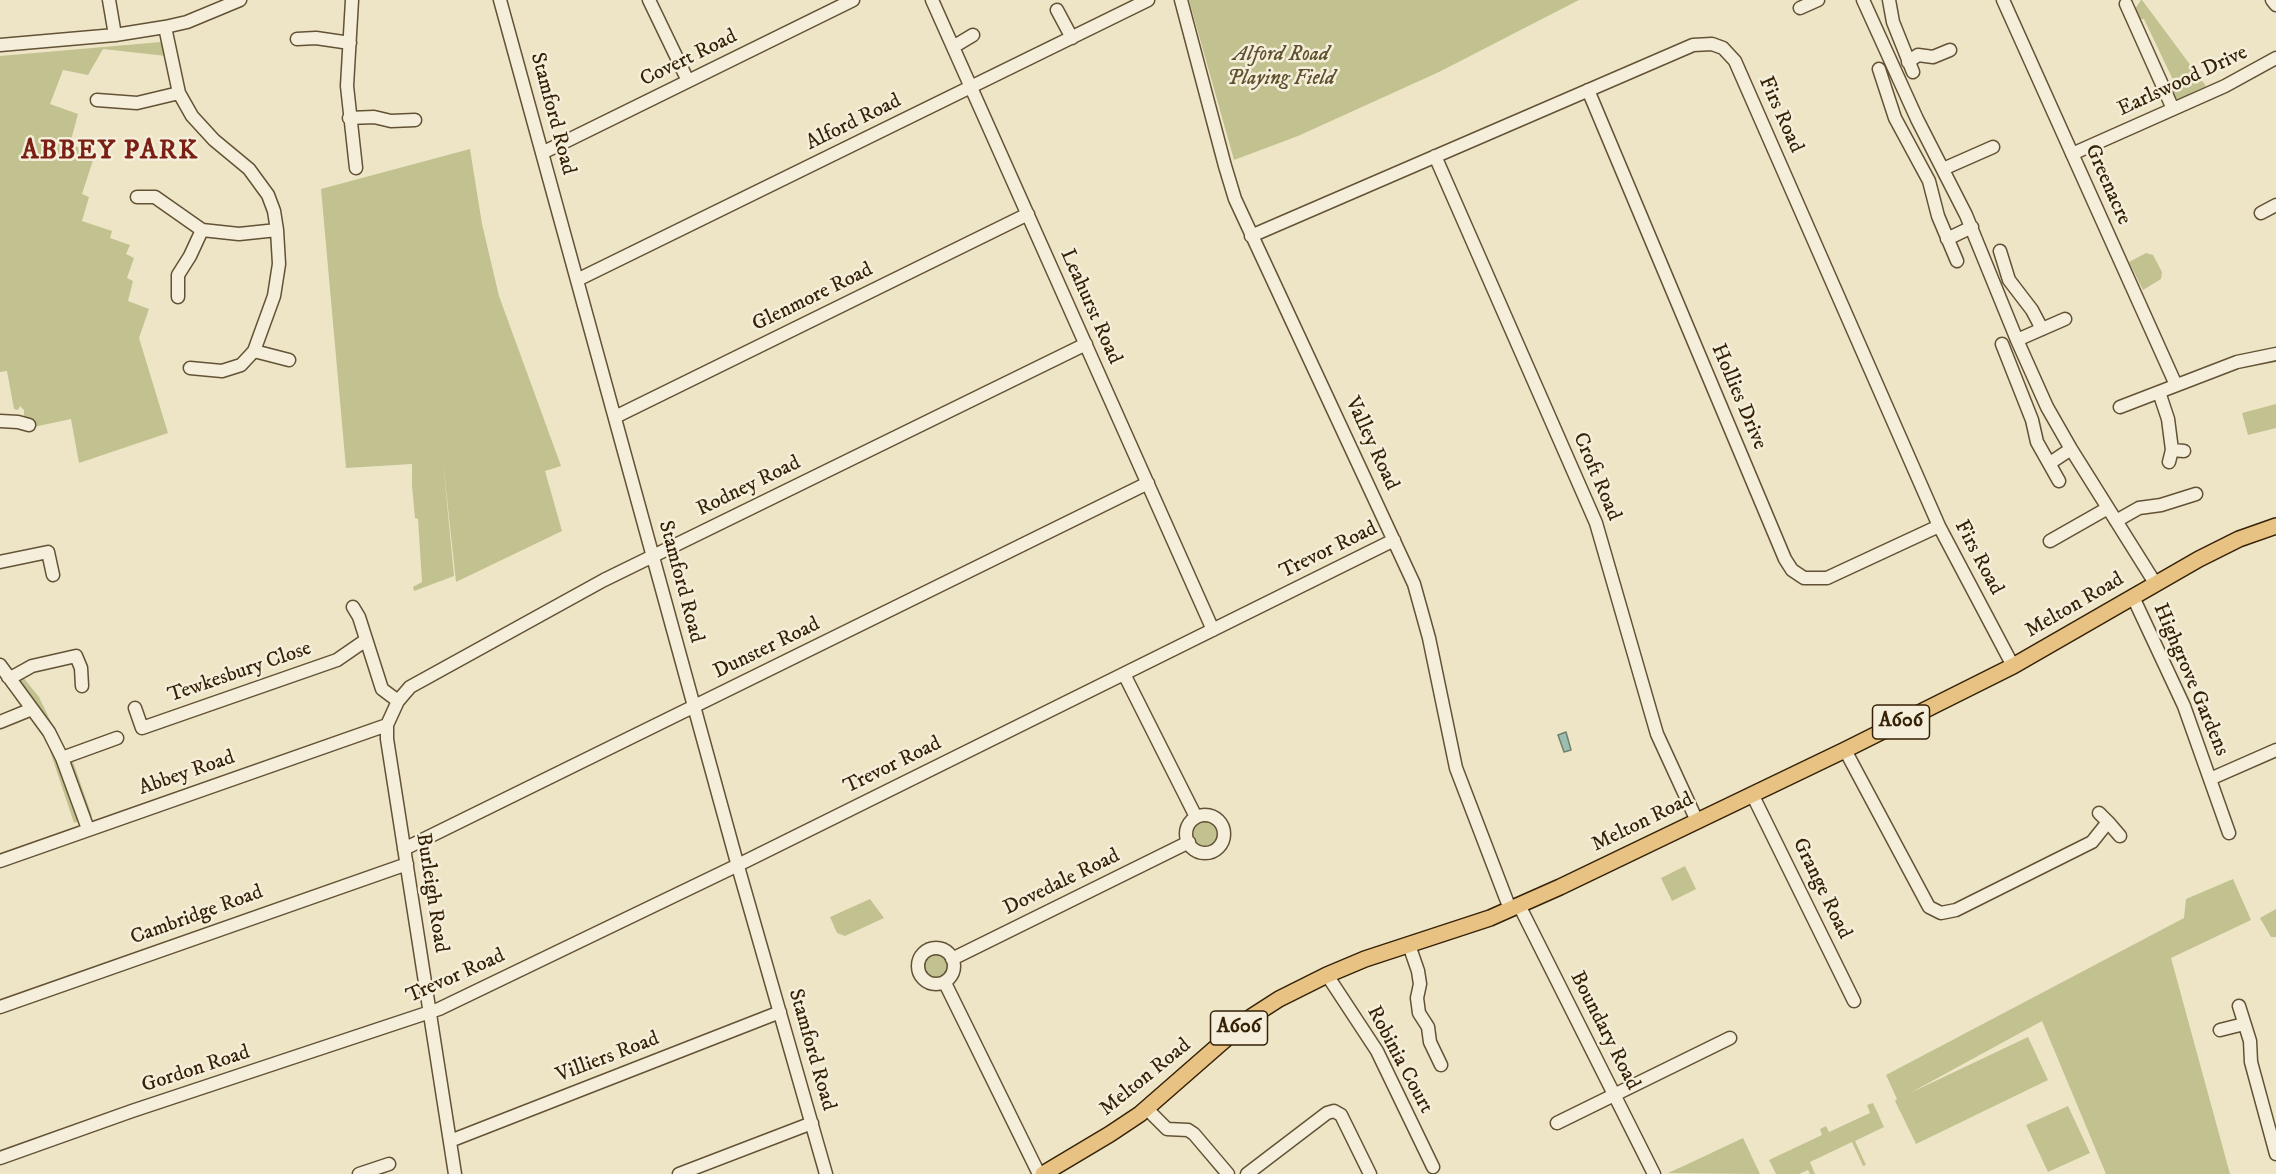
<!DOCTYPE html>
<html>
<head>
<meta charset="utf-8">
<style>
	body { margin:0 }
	canvas { display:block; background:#eee5c6 }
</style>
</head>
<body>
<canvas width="2276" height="1174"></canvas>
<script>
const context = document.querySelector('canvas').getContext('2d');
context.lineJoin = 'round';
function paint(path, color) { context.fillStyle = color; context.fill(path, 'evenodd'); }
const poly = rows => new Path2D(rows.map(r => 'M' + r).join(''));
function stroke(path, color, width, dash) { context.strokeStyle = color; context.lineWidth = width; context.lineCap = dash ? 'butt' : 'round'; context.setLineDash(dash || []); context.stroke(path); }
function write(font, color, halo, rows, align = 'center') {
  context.font = font + ' "IM FELL DW Pica",serif'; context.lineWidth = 5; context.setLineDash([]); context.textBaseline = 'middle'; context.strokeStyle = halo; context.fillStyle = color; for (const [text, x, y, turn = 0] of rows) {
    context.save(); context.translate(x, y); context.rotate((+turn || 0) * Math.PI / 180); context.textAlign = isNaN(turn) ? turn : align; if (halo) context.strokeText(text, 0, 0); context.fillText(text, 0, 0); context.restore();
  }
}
paint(poly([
	[1189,0,1579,0,1439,72,1298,136,1234,160],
	[2141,0,2142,0,2206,86,2179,99,2174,98,2171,92,2174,82,2144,19,2135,19,2133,12],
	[161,42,166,56,103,49,88,75,63,70,50,104,78,114,70,144,95,154,82,194,89,197,82,221,112,231,110,238,130,245,126,254,134,258,127,278,133,281,128,301,149,309,139,338,168,433,79,463,71,419,29,428,24,419,24,410,20,406,18,410,14,409,7,371,0,372,0,56],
	[470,149,482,224,499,296,561,466,545,471,562,531,456,582,443,462,454,576,414,591,413,587,422,582,418,519,415,518,412,486,412,464,346,468,321,189],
	[2146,253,2153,255,2162,272,2161,279,2143,290,2129,262],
	[2276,404,2276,428,2248,435,2242,413],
	[22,676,39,697,54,728,51,729,17,680],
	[50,751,53,751,58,760,79,821,74,823],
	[71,756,91,813,92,817,89,814,68,757],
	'1191 834a14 14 0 1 1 28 0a14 14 0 1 1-28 0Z',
	[1685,866,1696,889,1672,901,1661,878],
	[2233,879,2251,920,2171,958,2230,1174,2106,1174,2042,1021,1910,1093,2028,1037,2048,1080,1916,1144,1895,1101,1897,1099,1886,1075,2184,918,2186,899],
	[870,899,884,918,845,936,837,933,830,917],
	[2276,909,2276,937,2271,937,2260,918],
	'924 966a13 13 0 1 1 26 0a13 13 0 1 1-26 0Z',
	[1873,1103,1884,1127,1855,1141,1866,1165,1863,1166,1852,1142,1810,1162,1815,1174,1810,1174,1808,1170,1799,1174,1776,1174,1769,1160,1822,1135,1820,1129,1826,1126,1829,1132,1870,1113,1867,1105],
	[2068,1106,2090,1153,2048,1172,2026,1125],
	[1743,1138,1760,1174,1668,1173,1690,1163]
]), '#c1c290');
const water = poly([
	[1566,732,1571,750,1564,752,1558,735,1566,732]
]);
paint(water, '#9abfb1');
stroke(water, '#72806c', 1.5);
const minor = poly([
	[109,0,115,35],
	[352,0,347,86,356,168],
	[500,0,739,870,826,1174],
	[649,0,688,81],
	[932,0,1213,630],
	[1181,0,1225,166,1235,199,1414,584,1429,638,1456,768,1510,909],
	[1863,0,1917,119,1966,215,2017,340,2047,407,2071,449,2155,583],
	[1889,0,1893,22,1913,72],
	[2003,0,2176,385],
	[2272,0,2276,5],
	[2126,4,2173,109],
	[1800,8,1818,0],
	[1057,10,1072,38],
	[165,27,179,93,192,116,214,140,249,169,268,195,274,211,277,230,279,264,274,296,254,351,241,365,222,371,190,368],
	[297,39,316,38,350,43],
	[0,45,115,35,165,27,187,22,240,0],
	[953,47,973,35],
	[1908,62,1918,55,1933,57,1950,50],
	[1879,69,1895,118,1929,181,1938,216,1957,261],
	[1588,90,1785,559,1792,570,1804,578,1827,578,1939,526],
	[97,100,137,103,179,93],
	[349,118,374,117,391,121,415,120],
	[542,153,853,0],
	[2072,154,2225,86,2276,58],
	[1435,156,1596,523,1657,734,1697,821],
	[1943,169,1993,147],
	[137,197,155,197,202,230,239,234,277,230],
	[2261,213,2276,205],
	[1251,236,1693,45,1712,44,1723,48,1735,61,1939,526,2013,666],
	[1947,239,1972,227],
	[2000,251,2009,280,2032,310,2042,329],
	[577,280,1148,0],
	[178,297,178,275,190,256,202,230],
	[2017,340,2065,319],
	[2002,344,2032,420,2037,442,2059,481],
	[254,351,289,360],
	[2159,392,2168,419,2172,450,2169,462],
	[2120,407,2237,362,2276,354],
	[615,417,1028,214],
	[0,421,18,422,29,425],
	[2172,450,2184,451],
	[2050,463,2071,449],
	[2116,521,2139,508,2161,505,2196,494],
	[2050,541,2108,508],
	[0,562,48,552,53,575],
	[2133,597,2184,706,2229,833],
	[353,607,359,617,382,689,398,701],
	[0,665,49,732,62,758,88,829],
	[1124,674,1196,817],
	[8,677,14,676,32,666,76,656,81,668,82,686],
	[135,708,142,728,337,660,366,640],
	[0,722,32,709],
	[1845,750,1929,907,1941,913,1956,910,2092,842,2108,822,2099,813],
	[62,758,117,738],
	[2210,779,2276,750],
	[1752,794,1854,1001],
	'1186 834a19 19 0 1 1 38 0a19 19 0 1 1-38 0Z',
	[2108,822,2120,836],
	[404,849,1148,483],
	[0,861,387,725],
	[1519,905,1654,1174],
	[1409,945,1418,971,1420,984,1417,998,1419,1013,1428,1027,1430,1042,1441,1065],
	'918 966a18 18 0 1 1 36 0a18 18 0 1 1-36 0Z',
	[952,959,1189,842],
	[1327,975,1377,1051,1433,1167],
	[945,983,1039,1174],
	[2239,1006,2250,1041,2251,1062,2276,1154],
	[0,1007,407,864],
	[2220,1030,2244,1024],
	[1147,1109,1167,1129,1188,1130,1194,1134,1228,1174],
	[1557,1123,1730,1038],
	[450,1141,780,1012],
	[0,1158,132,1111,439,1009,738,865,1394,540],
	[359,1174,389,1164],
	[455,1174,387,739,387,725,398,701,410,687,604,580,1086,344],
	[679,1174,812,1123],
	[1247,1174,1327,1113,1334,1111,1341,1115,1370,1174]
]);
const major = poly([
	[1043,1174,1110,1134,1140,1114,1251,1017,1279,999,1327,975,1365,959,1490,918,1560,887,1845,750,2013,666,2199,559,2239,539,2276,526]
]);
stroke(minor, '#635235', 15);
stroke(major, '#352105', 18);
stroke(minor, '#f4eeda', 12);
stroke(major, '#e7c283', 15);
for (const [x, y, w] of [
	[1901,722,57],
	[1239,1028,57]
]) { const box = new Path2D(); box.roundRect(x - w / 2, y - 17, w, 34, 4.5); context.fillStyle = '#f4eeda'; context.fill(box); stroke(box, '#352105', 1.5); }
write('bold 20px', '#352105', null, [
	["A606",1901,722],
	["A606",1239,1028]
]);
write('italic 21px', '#5f512f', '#f4eeda', [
	["Alford Road",1281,56],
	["Playing Field",1281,80]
]);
write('21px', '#352105', '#f4eeda', [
	["Covert Road",689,59,-26],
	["Earlswood Drive",2183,82,-25],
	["Stamford Road",552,114,75],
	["Firs Road",1780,115,66],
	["Alford Road",854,123,-26],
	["Greenacre",2107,185,66],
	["Glenmore Road",813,298,-26],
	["Leahurst Road",1090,307,66],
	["Hollies Drive",1738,397,67],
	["Valley Road",1371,444,65],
	["Croft Road",1596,477,67],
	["Rodney Road",749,487,-26],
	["Trevor Road",1329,551,-26],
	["Firs Road",1978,558,62],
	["Stamford Road",680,582,75],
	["Melton Road",2075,606,-30],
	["Dunster Road",767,649,-26],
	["Tewkesbury Close",240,673,-19],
	["Highgrove Gardens",2190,680,67],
	["Trevor Road",893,766,-26],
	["Abbey Road",187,774,-19],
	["Melton Road",1643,823,-26],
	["Dovedale Road",1062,883,-26],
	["Grange Road",1821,889,64],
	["Burleigh Road",431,893,81],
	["Cambridge Road",197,916,-20],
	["Trevor Road",456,977,-24],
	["Boundary Road",1604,1031,63],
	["Stamford Road",811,1050,74],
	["Villiers Road",608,1058,-21],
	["Robinia Court",1399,1060,62],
	["Gordon Road",196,1070,-18],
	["Melton Road",1146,1078,-39]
]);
context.letterSpacing = '1.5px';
write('bold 27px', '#7a1f14', '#f4eeda', [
	["ABBEY PARK",110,152]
]);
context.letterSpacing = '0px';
</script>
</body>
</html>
